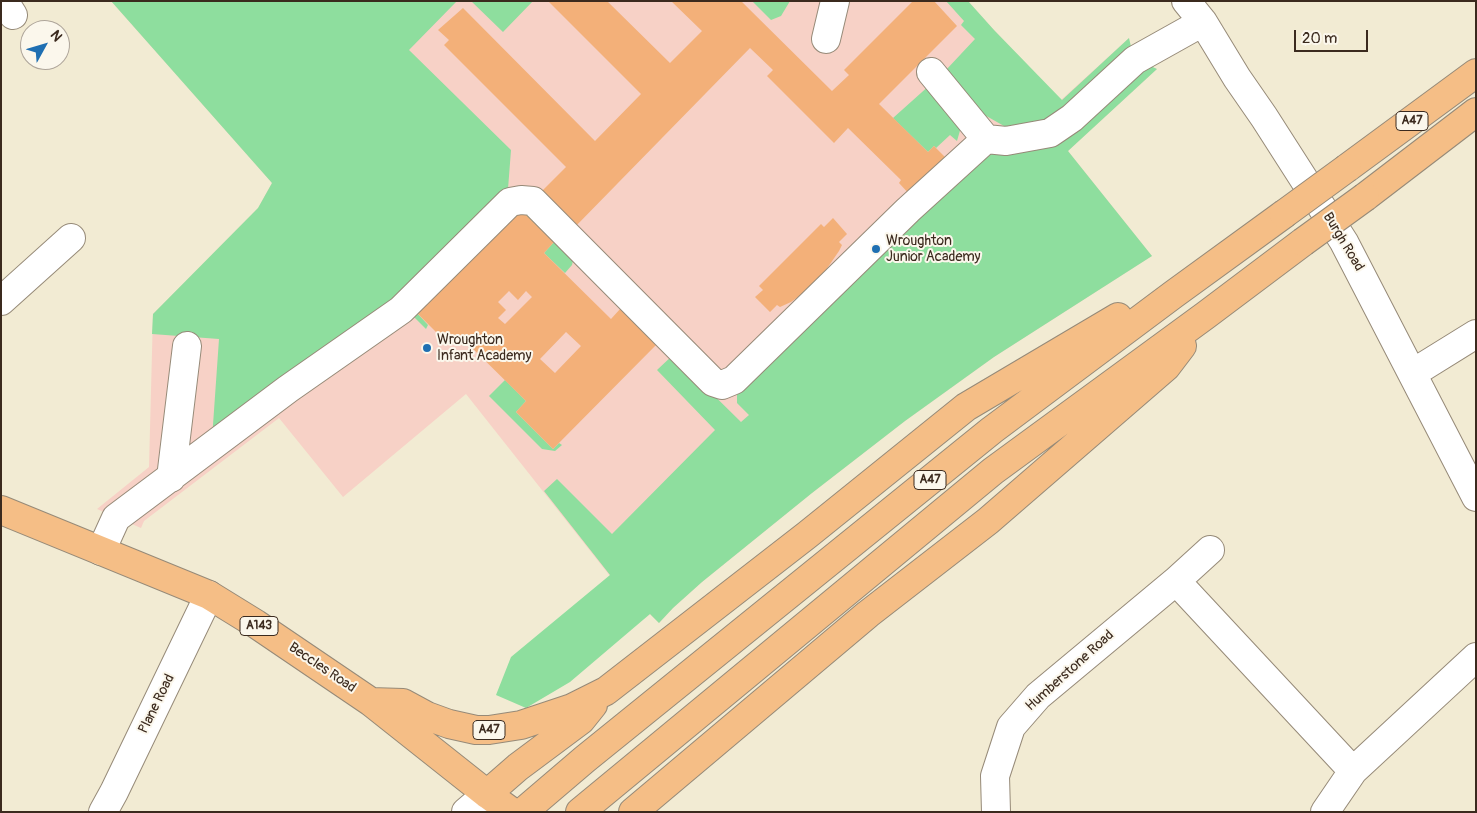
<!DOCTYPE html>
<html>
<head>
<meta charset="utf-8">
<style>
	body { margin:0 }
	#map { position:relative; width:1477px; height:813px; overflow:hidden; background:#f2ebd3; font-family:Pangolin,sans-serif }
	canvas { display:block }
	.frame { position:absolute; inset:0; border:2px solid #3b2a1e; pointer-events:none }
	.north { position:absolute; left:20px; top:20px; width:50px; height:50px; box-sizing:border-box; background:#fbf7ec; border:1px solid #aea59a; border-radius:50%; rotate:51deg; font-size:14px; font-weight:700; line-height:20px; text-align:center; color:#3b2a1e }
	.north::after { content:''; display:block; margin:auto; width:18px; height:22px; background:#1f6fb2; clip-path:polygon(50% 0,100% 100%,50% 72%,0 100%) }
	.scale { position:absolute; left:1294px; top:30px; width:74px; height:22px; box-sizing:border-box; border:2px solid #3b2a1e; border-top:0; padding-left:6px; font-size:15px; line-height:18px; white-space:nowrap; color:#3b2a1e; -webkit-text-stroke:4px #fbf7ec; paint-order:stroke }
</style>
</head>
<body>
<div id="map">
<canvas width="1477" height="813"></canvas>
<div class="frame"></div>
<div class="north">N</div>
<div class="scale">20 m</div>
</div>
<script>
const context = document.querySelector('canvas').getContext('2d');
context.lineJoin = 'round';
function paint(path, color) { context.fillStyle = color; context.fill(path, 'evenodd'); }
const poly = rows => new Path2D(rows.map(r => 'M' + r).join(''));
function stroke(path, color, width, dash) { context.strokeStyle = color; context.lineWidth = width; context.lineCap = dash ? 'butt' : 'round'; context.setLineDash(dash || []); context.stroke(path); }
function write(font, color, halo, rows, align = 'center') {
  context.font = font + ' Pangolin,sans-serif'; context.lineWidth = 4; context.setLineDash([]); context.textBaseline = 'middle'; context.strokeStyle = halo; context.fillStyle = color; for (const [text, x, y, turn = 0] of rows) {
    context.save(); context.translate(x, y); context.rotate((+turn || 0) * Math.PI / 180); context.textAlign = isNaN(turn) ? turn : align; if (halo) context.strokeText(text, 0, 0); context.fillText(text, 0, 0); context.restore();
  }
}
paint(poly([
	[111,1,968,1,994,30,1061,100,1129,38,1129,57,1157,69,1068,151,1152,256,994,357,905,421,812,493,702,582,673,608,659,623,650,614,644,619,466,394,343,497,279,418,144,521,141,528,97,509,149,467,153,314,258,208,272,183]
]), '#f7d1c6');
paint(poly([
	[111,1,457,1,409,50,511,150,508,189,405,292,212,439,219,339,152,334,153,314,258,208,272,183],
	[471,1,533,1,503,32],
	[752,1,790,1,781,16,771,20],
	[946,1,968,1,994,30,1062,100,1129,38,1132,51,1049,123,1016,128,1004,126,981,113,946,70,975,39,961,25,964,21],
	[1142,62,1157,69,1068,151,1152,256,994,357,905,421,812,493,702,582,673,608,659,623,650,614,570,682,526,708,496,695,511,657,610,575,544,491,557,479,612,534,715,430,657,370,673,355,741,422,749,415,737,403,737,395,740,388,767,360,970,170,993,153],
	[931,84,961,127,957,141,950,135,936,148,934,146,928,152,893,118],
	[523,205,574,256,572,265,565,273,544,253,554,242,417,313,428,325,426,329,409,312],
	[505,380,526,401,516,412,553,449,559,443,562,445,555,451,542,449,489,396]
]), '#8ede9e');
paint(poly([
	[548,1,607,1,670,63,702,31,671,1,741,1,832,91,849,75,844,70,913,1,934,1,957,26,879,104,928,152,934,146,945,157,923,178,928,183,912,197,899,183,901,180,848,128,834,143,767,76,773,70,750,48,573,229,538,195,566,167,444,45,449,40,438,30,463,8,595,141,641,94],
	[520,209,554,242,544,253,611,319,621,308,657,344,553,449,516,412,526,401,460,336,450,346,417,313],
	[509,291,518,300,526,291,532,297,505,324,498,318,506,310,498,302],
	[566,332,581,346,555,373,540,359],
	[833,218,847,234,839,242,842,245,839,251,817,283,791,302,780,307,777,305,770,312,755,297,763,290,759,286,821,224,824,227]
]), '#f3b079');
const minor = poly([
	[4,1,13,15],
	[1186,1,1203,22,1237,78,1264,117,1344,242,1476,497],
	[826,39,835,1],
	[931,72,986,139],
	[1,301,71,238],
	[1413,373,1476,334],
	[171,478,187,346],
	[101,551,116,518,288,389,401,310,510,202,521,200,533,201,713,382,722,385,734,380,908,210,986,139,1006,141,1050,133,1072,118,1135,60,1203,22],
	[1176,581,1210,550],
	[103,812,114,792,209,595],
	[466,812,487,794],
	[996,812,995,776,1011,727,1038,696,1176,581,1353,771,1476,657],
	[1325,812,1353,771]
]);
const highway = poly([
	[1347,168,1476,73],
	[1365,197,1476,112],
	[1,510,209,595,256,624,371,702,487,794,512,812],
	[371,702,403,703,427,716,449,724,476,730,489,730,521,725,572,708,606,691,807,535,966,407,1118,317],
	[487,794,518,767,581,720,593,705],
	[523,812,585,759,992,430,1174,294,1284,214],
	[580,812,993,471,1206,315,1303,242],
	[633,812,868,614,988,521,1166,367,1182,346]
]);
stroke(minor, '#968a78', 30);
stroke(highway, '#968a78', 30);
stroke(minor, '#fff', 28);
stroke(highway, '#f5be86', 28);
const highwayBridge = poly([
	[1284,214,1347,168],
	[1303,242,1365,197]
]);
stroke(highwayBridge, '#968a78', 30, []);
stroke(highwayBridge, '#f5be86', 28);
for (const [x, y, r, color] of [
	[876,249,5,"#1f6fb2"],
	[427,348,5,"#1f6fb2"]
]) { const dot = new Path2D(); dot.arc(x, y, r, 0, 2 * Math.PI); context.fillStyle = color; context.fill(dot); stroke(dot, '#fbf7ec', 2); }
for (const [x, y, w] of [
	[1412,121,32],
	[930,480,32],
	[259,626,38],
	[489,730,32]
]) { const box = new Path2D(); box.roundRect(x - w / 2, y - 9.5, w, 19, 4); context.fillStyle = '#fbf7ec'; context.fill(box); stroke(box, '#3b2a1e', 1); }
write('bold 12px', '#3b2a1e', null, [
	["A47",1412,121],
	["A47",930,480],
	["A143",259,626],
	["A47",489,730]
]);
write('14px', '#3b2a1e', '#fbf7ec', [
	["Wroughton",886,241],
	["Junior Academy",886,257],
	["Wroughton",437,340],
	["Infant Academy",437,356]
], 'left');
write('14px', '#3b2a1e', '#fbf7ec', [
	["Burgh Road",1343,242,59],
	["Beccles Road",322,668,34],
	["Humberstone Road",1070,671,-42],
	["Plane Road",157,704,-64]
]);
</script>
</body>
</html>
